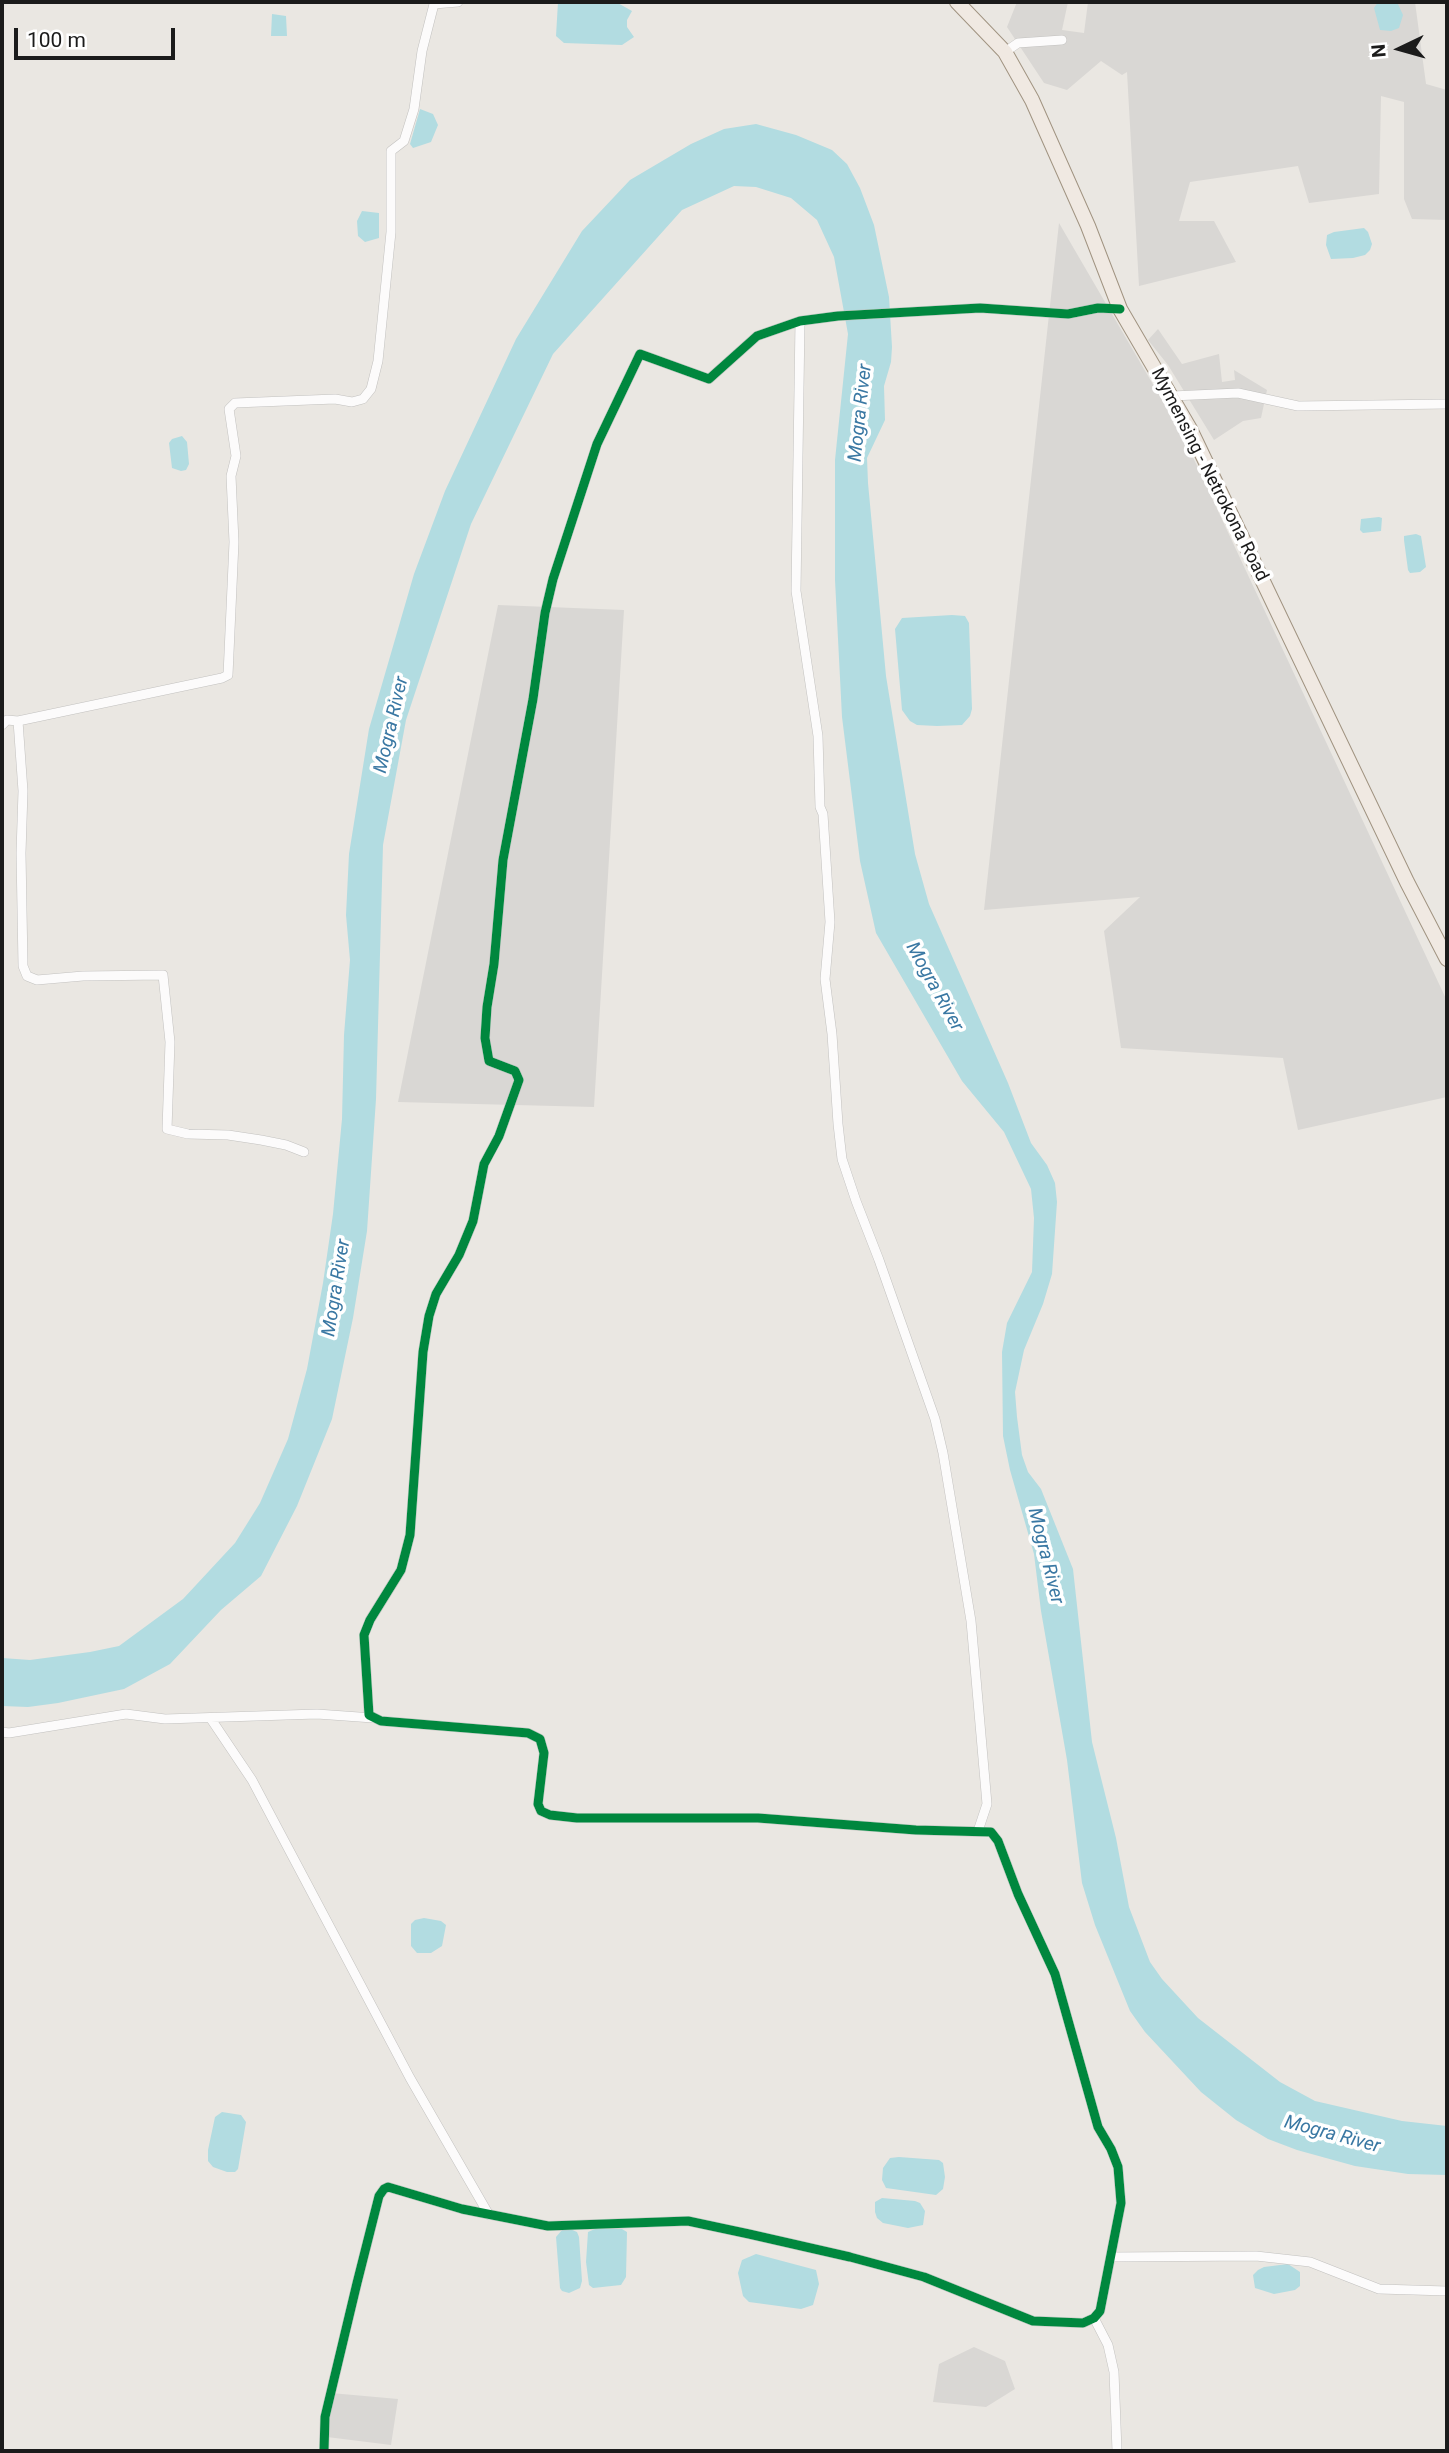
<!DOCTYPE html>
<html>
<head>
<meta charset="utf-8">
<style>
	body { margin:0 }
	#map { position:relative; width:1449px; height:2453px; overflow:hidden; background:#eae7e2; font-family:Roboto,sans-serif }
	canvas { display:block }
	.frame { position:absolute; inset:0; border:4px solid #1b1b1b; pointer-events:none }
	.north { position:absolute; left:1365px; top:14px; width:70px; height:70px; -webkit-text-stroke:5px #fff; paint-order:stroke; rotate:265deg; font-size:19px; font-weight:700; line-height:28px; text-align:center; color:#1b1b1b }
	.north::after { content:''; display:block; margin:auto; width:24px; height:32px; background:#1b1b1b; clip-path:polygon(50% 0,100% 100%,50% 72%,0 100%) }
	.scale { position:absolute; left:14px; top:28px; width:161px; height:32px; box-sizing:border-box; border:4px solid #1b1b1b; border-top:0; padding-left:9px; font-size:21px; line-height:24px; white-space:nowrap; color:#1b1b1b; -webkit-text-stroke:5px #fff; paint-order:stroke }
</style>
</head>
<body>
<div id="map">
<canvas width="1449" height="2453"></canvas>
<div class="frame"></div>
<div class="north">N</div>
<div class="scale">100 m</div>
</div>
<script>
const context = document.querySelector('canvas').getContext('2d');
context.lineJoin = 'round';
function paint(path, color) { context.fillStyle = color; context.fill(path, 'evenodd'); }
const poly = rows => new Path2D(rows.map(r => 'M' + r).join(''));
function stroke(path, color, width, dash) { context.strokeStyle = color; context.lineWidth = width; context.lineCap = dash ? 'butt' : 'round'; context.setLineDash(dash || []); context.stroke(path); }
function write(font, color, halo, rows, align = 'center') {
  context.font = font + ' Roboto,sans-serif'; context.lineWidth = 7; context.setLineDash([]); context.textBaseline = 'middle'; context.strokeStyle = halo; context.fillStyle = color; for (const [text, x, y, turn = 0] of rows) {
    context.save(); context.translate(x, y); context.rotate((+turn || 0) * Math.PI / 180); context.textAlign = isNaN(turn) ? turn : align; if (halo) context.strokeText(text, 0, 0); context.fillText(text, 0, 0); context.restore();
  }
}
paint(poly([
	[1017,2,1068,2,1062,30,1084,33,1088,2,1415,2,1426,84,1447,90,1447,220,1412,219,1404,199,1404,102,1381,96,1379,194,1309,203,1298,166,1190,182,1179,221,1214,221,1236,262,1139,286,1127,72,1122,75,1101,61,1067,90,1044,83,1007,27],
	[1059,223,1183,436,1447,1001,1447,1097,1298,1130,1283,1058,1121,1048,1104,931,1140,897,984,910],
	[1158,329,1182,364,1219,354,1222,382,1235,380,1234,370,1267,390,1261,418,1243,421,1214,440,1168,365,1148,340],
	[498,605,624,610,594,1107,398,1102],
	[974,2347,1005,2361,1015,2389,986,2407,933,2402,939,2364],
	[331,2393,398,2399,391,2445,327,2437]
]), '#d9d7d4');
paint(poly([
	[558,2,616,2,632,11,627,20,627,27,634,37,622,45,564,43,556,36],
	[1378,2,1397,2,1403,15,1399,28,1391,31,1380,30,1374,8],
	[272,14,286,16,287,36,271,36],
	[420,109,433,114,438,125,431,142,413,148,410,144],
	[756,124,796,135,832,150,847,164,860,188,874,225,889,297,892,347,891,362,884,386,885,420,867,458,868,483,886,676,915,854,929,904,1008,1083,1031,1143,1047,1165,1055,1183,1057,1202,1052,1274,1043,1304,1024,1350,1015,1392,1017,1417,1022,1455,1028,1472,1041,1489,1073,1569,1092,1742,1116,1838,1129,1907,1150,1962,1162,1979,1198,2018,1280,2082,1315,2101,1402,2121,1447,2126,1447,2175,1408,2174,1355,2166,1297,2150,1268,2139,1236,2120,1201,2092,1145,2032,1130,2011,1095,1925,1082,1883,1067,1760,1041,1611,1034,1554,1010,1470,1003,1436,1002,1352,1007,1323,1032,1272,1034,1218,1031,1189,1004,1132,962,1081,876,933,860,861,842,717,835,580,835,460,848,334,834,257,817,220,791,198,756,187,734,186,682,210,553,354,471,524,406,720,383,845,376,1099,367,1231,353,1318,332,1419,297,1506,261,1576,221,1610,170,1664,124,1689,58,1703,28,1707,2,1706,2,1658,30,1660,90,1652,119,1646,183,1599,235,1543,260,1503,288,1439,307,1369,323,1283,333,1214,342,1119,344,1035,350,960,346,915,349,854,369,729,414,574,445,491,516,339,582,231,630,180,691,144,724,129],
	[362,211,379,213,379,238,365,242,358,236,357,221],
	[1364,228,1368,232,1372,244,1370,250,1365,255,1353,258,1331,259,1326,245,1327,235,1334,232],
	[182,436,187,442,189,464,186,470,181,471,172,468,169,443,172,439],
	[1379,517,1382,518,1381,531,1363,533,1360,530,1361,519],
	[1416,534,1421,536,1426,567,1420,572,1410,573,1408,570,1404,540,1404,536],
	[952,615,965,616,969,623,972,709,970,716,962,725,937,726,917,725,910,721,902,710,895,629,902,618],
	[424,1918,441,1921,446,1925,442,1946,431,1953,417,1953,411,1946,411,1924,415,1920],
	[222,2112,241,2115,246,2122,238,2169,235,2172,227,2172,213,2167,208,2161,208,2150,215,2117],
	[899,2157,939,2160,943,2163,945,2177,943,2189,936,2195,886,2188,882,2180,883,2168,890,2158],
	[882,2198,915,2201,920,2203,925,2211,923,2225,908,2228,883,2223,877,2218,875,2212,875,2202],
	[570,2229,577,2232,579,2237,582,2281,580,2288,569,2293,562,2291,560,2288,556,2237,562,2230],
	[595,2229,622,2229,627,2232,626,2277,621,2285,593,2288,589,2285,586,2262,588,2232],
	[756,2254,816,2270,819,2284,813,2305,801,2309,749,2302,743,2296,738,2273,742,2260],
	[1288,2264,1300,2272,1300,2286,1295,2290,1274,2294,1255,2288,1253,2275,1258,2270,1264,2267]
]), '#b2dce1');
const minor = poly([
	[1005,52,1018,43,1062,40],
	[800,321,796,591,818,736,820,807,823,814,830,922,825,979,832,1034,838,1124,842,1159,856,1201,879,1260,935,1419,943,1453,971,1621,987,1804,978,1831],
	[1172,396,1238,393,1298,406,1447,404],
	[18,721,23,791,21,853,23,966,27,976,37,980,83,976,163,975,170,1042,167,1129,188,1134,228,1135,261,1140,286,1145,304,1152],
	[2,725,7,720,18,721,222,678,228,675,234,542,231,476,236,456,229,409,235,403,335,399,352,402,363,399,371,389,378,361,391,232,391,151,404,141,414,109,422,51,434,4,458,2],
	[211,1719,252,1780,410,2078,489,2215],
	[2,1732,9,1733,126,1714,165,1719,317,1714,373,1718],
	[1111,2257,1256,2256,1310,2262,1379,2289,1447,2291],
	[1094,2318,1108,2345,1114,2372,1117,2451],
	[324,2451,325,2417,357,2283,379,2196,384,2189,388,2187,462,2209,548,2226,688,2221,749,2234,850,2257,924,2277,1033,2321,1083,2323,1094,2318,1100,2311,1121,2203,1118,2167,1111,2149,1098,2127,1055,1974,1018,1894,998,1841,991,1832,916,1830,758,1818,577,1818,550,1815,541,1811,538,1804,544,1753,540,1739,528,1733,381,1721,369,1715,364,1635,370,1620,401,1570,410,1535,423,1352,429,1316,436,1294,459,1255,473,1221,484,1164,499,1136,519,1080,515,1071,489,1061,485,1038,487,1007,494,964,503,860,533,699,545,613,553,579,597,444,640,354,709,379,757,336,800,321,838,316,980,308,1068,314,1098,308,1120,309]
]);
const primary = poly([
	[957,2,1005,52,1032,100,1088,226,1120,309,1190,429,1407,882,1447,959]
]);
stroke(minor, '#c2c1bf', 10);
stroke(primary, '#a09380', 16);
stroke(minor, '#fcfbfb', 9);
stroke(primary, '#f0e9e2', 14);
stroke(poly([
	[324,2451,325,2417,357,2283,379,2196,384,2189,388,2187,462,2209,548,2226,688,2221,749,2234,850,2257,924,2277,1033,2321,1083,2323,1094,2318,1100,2311,1121,2203,1118,2167,1111,2149,1098,2127,1055,1974,1018,1894,998,1841,991,1832,916,1830,758,1818,577,1818,550,1815,541,1811,538,1804,544,1753,540,1739,528,1733,381,1721,369,1715,364,1635,370,1620,401,1570,410,1535,423,1352,429,1316,436,1294,459,1255,473,1221,484,1164,499,1136,519,1080,515,1071,489,1061,485,1038,487,1007,494,964,503,860,533,699,545,613,553,579,597,444,640,354,709,379,757,336,800,321,838,316,980,308,1068,314,1098,308,1120,309]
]), '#00873e', 9);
write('18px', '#1b1b1b', '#fff', [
	["Mymensing - Netrokona Road",1209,475,63]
]);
write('italic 19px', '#3a78a3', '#fff', [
	["Mogra River",861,413,-84],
	["Mogra River",392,725,-77],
	["Mogra River",934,987,61],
	["Mogra River",337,1288,-81],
	["Mogra River",1045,1556,76],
	["Mogra River",1332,2135,15]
]);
</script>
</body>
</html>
